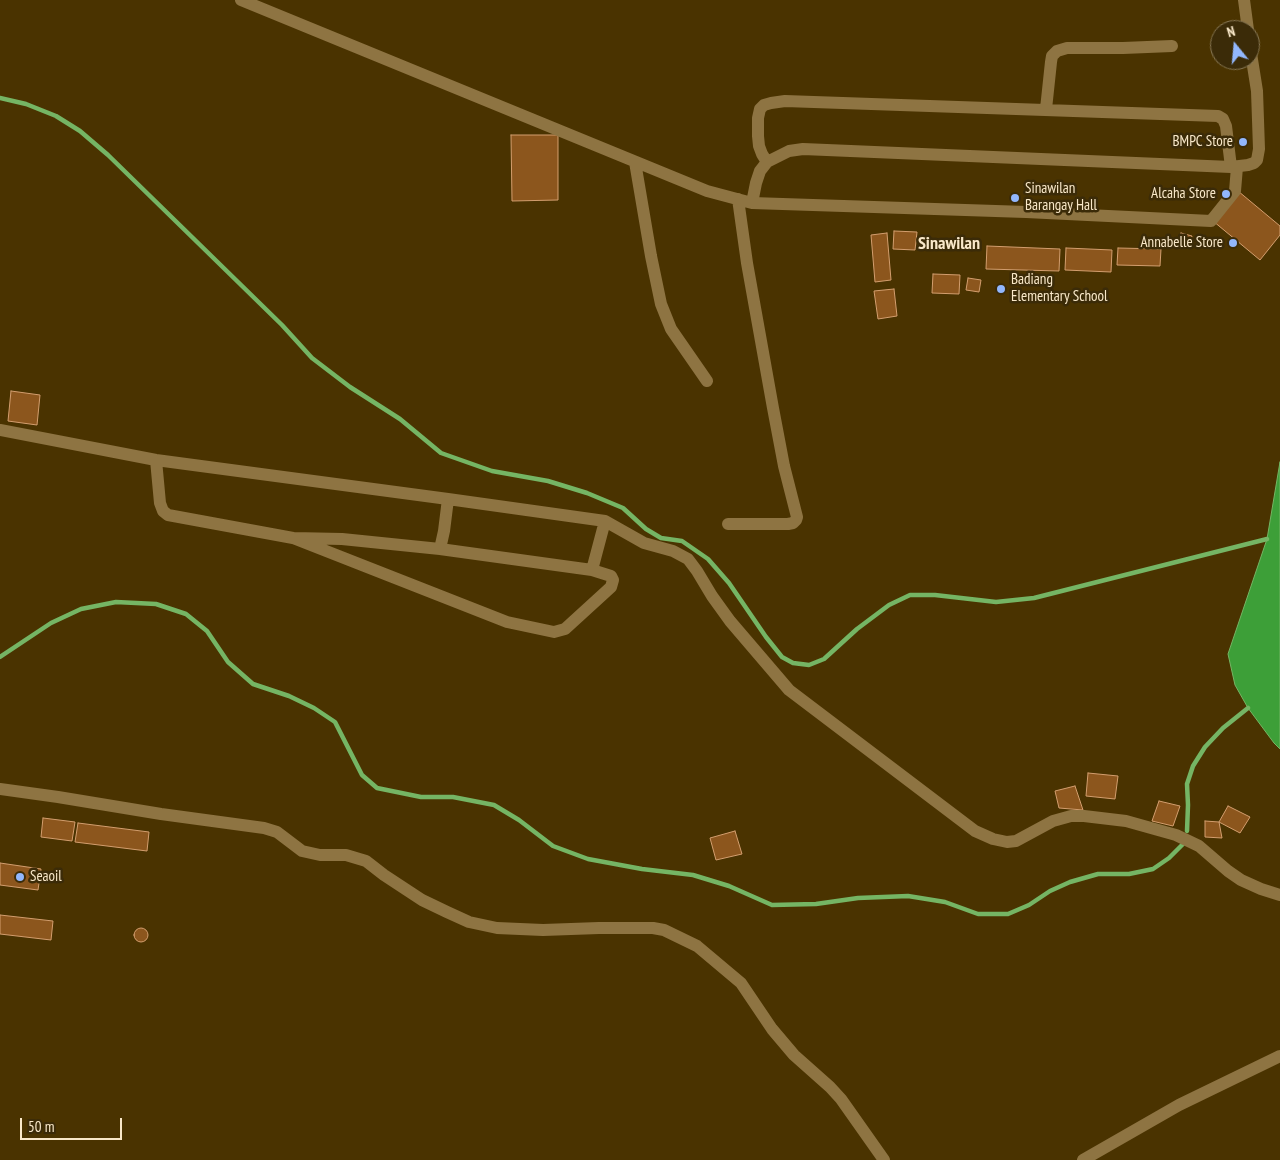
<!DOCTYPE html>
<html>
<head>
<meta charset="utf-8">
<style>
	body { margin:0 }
	#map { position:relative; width:1280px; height:1160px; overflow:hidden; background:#4a3300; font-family:"PT Sans Narrow",sans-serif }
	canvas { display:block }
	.north { position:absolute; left:1210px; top:20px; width:50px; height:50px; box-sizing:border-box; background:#3b2b08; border:1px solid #877755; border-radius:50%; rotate:343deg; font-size:14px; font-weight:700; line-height:20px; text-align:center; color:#f9e8c9 }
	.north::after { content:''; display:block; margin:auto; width:18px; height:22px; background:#92b7fd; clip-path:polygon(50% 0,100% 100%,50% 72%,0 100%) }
	.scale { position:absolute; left:20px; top:1118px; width:102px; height:22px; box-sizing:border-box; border:2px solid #f9e8c9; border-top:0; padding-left:6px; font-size:15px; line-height:18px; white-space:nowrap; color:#f9e8c9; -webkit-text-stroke:4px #3b2b08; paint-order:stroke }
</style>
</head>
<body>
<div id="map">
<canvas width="1280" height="1160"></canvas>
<div class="north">N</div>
<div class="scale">50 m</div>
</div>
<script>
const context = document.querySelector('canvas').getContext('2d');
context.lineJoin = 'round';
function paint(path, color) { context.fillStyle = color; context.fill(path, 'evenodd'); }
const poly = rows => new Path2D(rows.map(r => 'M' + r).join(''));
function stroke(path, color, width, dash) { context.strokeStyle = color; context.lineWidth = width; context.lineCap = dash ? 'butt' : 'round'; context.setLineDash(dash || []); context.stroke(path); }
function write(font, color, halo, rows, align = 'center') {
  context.font = font + ' "PT Sans Narrow",sans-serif'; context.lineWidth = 5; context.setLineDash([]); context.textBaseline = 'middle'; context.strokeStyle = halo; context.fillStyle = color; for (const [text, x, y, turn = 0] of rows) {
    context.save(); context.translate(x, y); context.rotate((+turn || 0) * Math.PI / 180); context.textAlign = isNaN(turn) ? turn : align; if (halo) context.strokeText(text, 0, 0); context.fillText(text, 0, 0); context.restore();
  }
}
const water = poly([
	[1280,462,1280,749,1274,743,1248,708,1235,685,1228,654,1267,539,1280,462]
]);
paint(water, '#3d9f38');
stroke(water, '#75b564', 1);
stroke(poly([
	[0,98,26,104,56,116,80,131,108,155,282,325,312,358,350,387,400,419,441,453,492,471,548,481,587,493,623,508,646,529,661,538,682,541,708,559,729,583,766,637,782,657,793,663,809,665,824,659,857,629,889,605,910,595,935,595,996,602,1034,598,1267,539],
	[0,657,51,623,81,609,116,602,156,604,186,614,207,631,228,662,253,684,289,696,314,708,335,722,362,775,377,788,421,797,453,797,494,805,519,820,553,846,588,859,642,869,693,875,729,886,772,905,816,904,858,898,908,896,945,902,978,914,1008,914,1029,905,1050,891,1070,882,1098,874,1129,874,1153,869,1169,858,1183,844],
	[1187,831,1188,805,1187,784,1193,766,1205,747,1223,728,1248,708]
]), '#75b564', 4.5);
const building = poly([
	[511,135,558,135,558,200,512,201,511,135],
	[1238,191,1280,226,1280,235,1260,260,1213,221,1238,191],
	[894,231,917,232,915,250,893,249,894,231],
	[887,233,891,280,875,282,871,235,887,233],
	[1181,233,1192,236,1189,248,1177,246,1181,233],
	[987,246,1060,249,1059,271,986,269,987,246],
	[1066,248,1112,250,1111,272,1065,270,1066,248],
	[1118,248,1161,249,1160,266,1117,265,1118,248],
	[933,274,960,275,959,294,932,293,933,274],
	[968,278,981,280,979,292,966,290,968,278],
	[894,289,897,316,878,319,874,291,894,289],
	[11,391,40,395,37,425,8,421,11,391],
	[1088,773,1118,776,1115,799,1086,796,1088,773],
	[1075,786,1083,810,1059,808,1055,791,1075,786],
	[1159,801,1180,806,1173,826,1152,821,1159,801],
	[1228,806,1250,817,1240,833,1219,822,1228,806],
	[43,818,75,822,72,841,41,837,43,818],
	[1205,821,1219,822,1222,838,1205,837,1205,821],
	[78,823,149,832,147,851,75,842,78,823],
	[735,831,742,854,716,860,710,838,735,831],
	[0,863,41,869,38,890,0,885,0,863],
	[0,915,53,921,51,940,0,934,0,915],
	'134 935a7 7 0 1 1 14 0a7 7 0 1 1-14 0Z'
]);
paint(building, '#8c561d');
stroke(building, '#d39e6e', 1);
stroke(poly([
	[241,0,707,191,752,203,756,183,760,171,767,162,789,151,803,149,1231,167,1248,165,1254,163,1257,160,1259,149,1257,91,1250,47],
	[1244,0,1248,30],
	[1046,109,1051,62,1052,56,1057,51,1067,48,1123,48,1172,46],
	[635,162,651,256,661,304,671,329,707,381],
	[767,162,762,154,759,146,758,136,758,118,760,109,764,105,771,103,785,101,1218,116,1223,119,1226,126,1231,167],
	[752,203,1026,212,1211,221,1235,191,1237,167],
	[0,430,156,460,448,499,605,521,644,543,673,551,688,559,697,571,712,596,730,621,789,690,975,831,993,839,1007,842,1016,841,1053,821,1071,816,1084,816,1126,821,1176,835,1199,846,1228,871,1241,880,1261,889,1280,895],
	[156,460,160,503,163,511,168,515,293,538,507,622,554,632,565,629,611,587,613,580,611,576,592,570,440,549,342,539,293,538],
	[728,524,788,524,793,523,796,520,797,517,784,466,773,408,747,263,738,199],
	[440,549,444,531,448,499],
	[592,570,605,521],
	[0,789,58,797,161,814,264,828,277,832,302,851,320,855,346,855,366,861,384,875,422,900,447,912,469,922,497,928,543,930,599,928,653,928,664,930,697,946,741,983,772,1029,794,1055,830,1087,841,1099,884,1160],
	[1083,1160,1179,1105,1280,1056]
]), '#8e7442', 12);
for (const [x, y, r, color] of [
	[1243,142,5,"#92b7fd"],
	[1226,194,5,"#92b7fd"],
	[1015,198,5,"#92b7fd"],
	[1233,243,5,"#92b7fd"],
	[1001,289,5,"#92b7fd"],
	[20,877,5,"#92b7fd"]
]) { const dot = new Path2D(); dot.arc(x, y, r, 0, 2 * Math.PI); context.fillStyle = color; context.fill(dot); stroke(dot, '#3b2b08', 2); }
write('15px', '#f9e8c9', '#3b2b08', [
	["BMPC Store",1233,142],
	["Sinawilan",1025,189,"left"],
	["Barangay Hall",1025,206,"left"],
	["Alcaha Store",1216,194],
	["Annabelle Store",1223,243],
	["Badiang",1011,280,"left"],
	["Elementary School",1011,297,"left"],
	["Seaoil",30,877,"left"]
], 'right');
write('bold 18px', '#f9e8c9', '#3b2b08', [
	["Sinawilan",949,244]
]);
</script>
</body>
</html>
